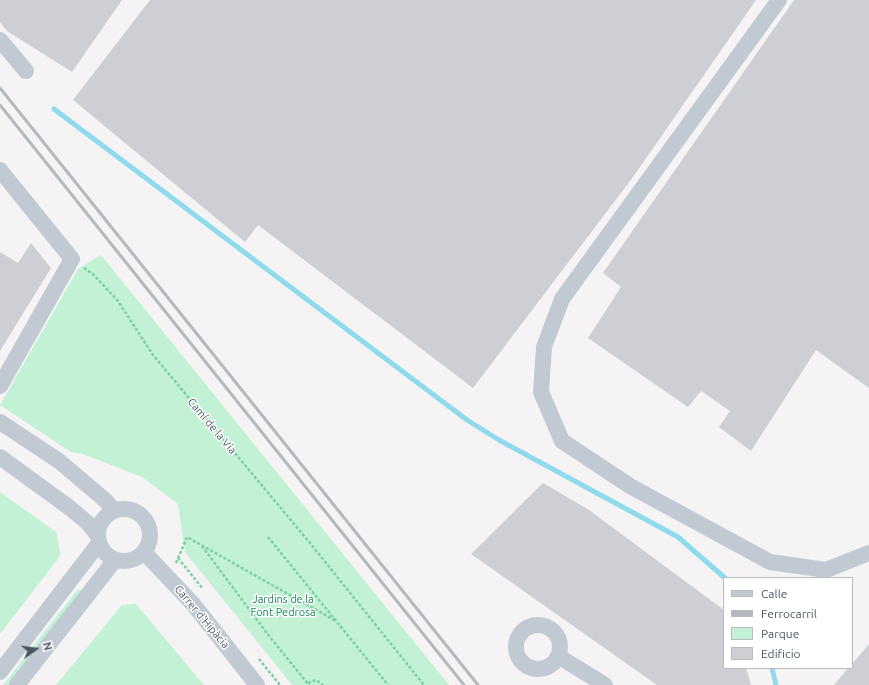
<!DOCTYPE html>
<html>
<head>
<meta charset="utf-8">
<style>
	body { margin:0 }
	#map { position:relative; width:869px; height:685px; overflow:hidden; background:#f5f3f3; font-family:Ubuntu,sans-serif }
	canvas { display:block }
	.legend { position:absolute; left:723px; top:577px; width:130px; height:92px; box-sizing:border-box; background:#fff; border:1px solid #b7bbc0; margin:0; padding:5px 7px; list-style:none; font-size:12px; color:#4a5661 }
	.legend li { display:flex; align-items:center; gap:8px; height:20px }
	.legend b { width:20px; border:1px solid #b7bbc0 }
	.north { position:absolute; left:16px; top:629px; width:40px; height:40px; -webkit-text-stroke:3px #fff; paint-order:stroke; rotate:76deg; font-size:11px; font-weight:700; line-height:16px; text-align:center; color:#4a5661 }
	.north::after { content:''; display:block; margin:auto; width:14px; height:18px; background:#4a5661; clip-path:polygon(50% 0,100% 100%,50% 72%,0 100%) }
</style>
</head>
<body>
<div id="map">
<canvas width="869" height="685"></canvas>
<ul class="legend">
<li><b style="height:5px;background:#c1cad2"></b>Calle</li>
<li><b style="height:5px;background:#b5b8bd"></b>Ferrocarril</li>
<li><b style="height:11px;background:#c3f1d5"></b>Parque</li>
<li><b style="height:11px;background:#cdcfd5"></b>Edificio</li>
</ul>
<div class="north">N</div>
</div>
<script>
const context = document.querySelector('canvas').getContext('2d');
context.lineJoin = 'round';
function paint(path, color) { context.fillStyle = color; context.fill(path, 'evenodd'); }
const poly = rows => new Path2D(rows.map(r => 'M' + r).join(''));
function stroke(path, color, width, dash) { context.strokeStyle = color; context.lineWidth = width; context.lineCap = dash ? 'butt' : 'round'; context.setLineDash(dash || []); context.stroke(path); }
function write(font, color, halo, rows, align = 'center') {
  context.font = font + ' Ubuntu,sans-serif'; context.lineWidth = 3; context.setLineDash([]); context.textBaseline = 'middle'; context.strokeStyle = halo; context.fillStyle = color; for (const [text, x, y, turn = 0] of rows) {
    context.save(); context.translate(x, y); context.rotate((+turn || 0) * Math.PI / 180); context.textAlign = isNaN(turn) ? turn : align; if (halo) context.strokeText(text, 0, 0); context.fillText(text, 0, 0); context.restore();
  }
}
paint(poly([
	[101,255,449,685,292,685,185,552,178,504,142,477,83,454,71,452,0,405,78,269],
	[0,492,56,532,61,555,0,634],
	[78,589,81,591,8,685,3,685],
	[136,604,204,685,56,685,122,605]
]), '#c3f1d5');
stroke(poly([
	[54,109,467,420,499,440,678,537,725,578],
	[772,668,776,685]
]), '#90daee', 5);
paint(poly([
	[0,0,122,0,72,72,7,31,0,22],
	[150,0,756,0,633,177,473,388,258,225,245,242,73,100],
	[794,0,869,0,869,388,816,350,751,451,719,427,730,411,701,391,688,407,588,338,621,287,603,273],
	[31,243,51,268,0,351,0,252,18,263],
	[543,483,589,510,724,610,724,668,746,668,751,685,657,685,471,554],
	[869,644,869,685,834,685,848,668,852,668,852,664]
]), '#cdcfd5');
stroke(poly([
	[84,268,93,274,118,301,153,355,310,543,424,685],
	[268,537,388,685],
	[202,546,269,636,309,685],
	[178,558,203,589],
	[176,563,187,537,336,621],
	[259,659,280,685],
	[308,683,316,680,323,685]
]), '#7ad0a6', 2.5, [3, 2]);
stroke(poly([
	[779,0,562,299,544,347,541,392,562,441,630,486,770,562,826,570,869,553],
	[0,40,26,71],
	[0,170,72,259,0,386],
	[0,422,59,461,105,500,114,510],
	[0,457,70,508,89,524,98,536],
	'98 535a26 26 0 1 1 52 0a26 26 0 1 1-52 0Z',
	[144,552,193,604,257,685],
	'516 647a22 22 0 1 1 44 0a22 22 0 1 1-44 0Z',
	[558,656,605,685],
	[0,672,99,543],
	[17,685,115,560]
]), '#c1cad2', 16);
stroke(poly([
	[0,88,478,685],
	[0,105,464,685]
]), '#b5b8bd', 3);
write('11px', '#4a5661', '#fff', [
	["Camí de la Via",212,426,50],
	["Carrer d'Hipàcia",202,617,50]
]);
write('11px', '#17864f', '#fff', [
	["Jardins de la",283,599],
	["Font Pedrosa",283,612]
]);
</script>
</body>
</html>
